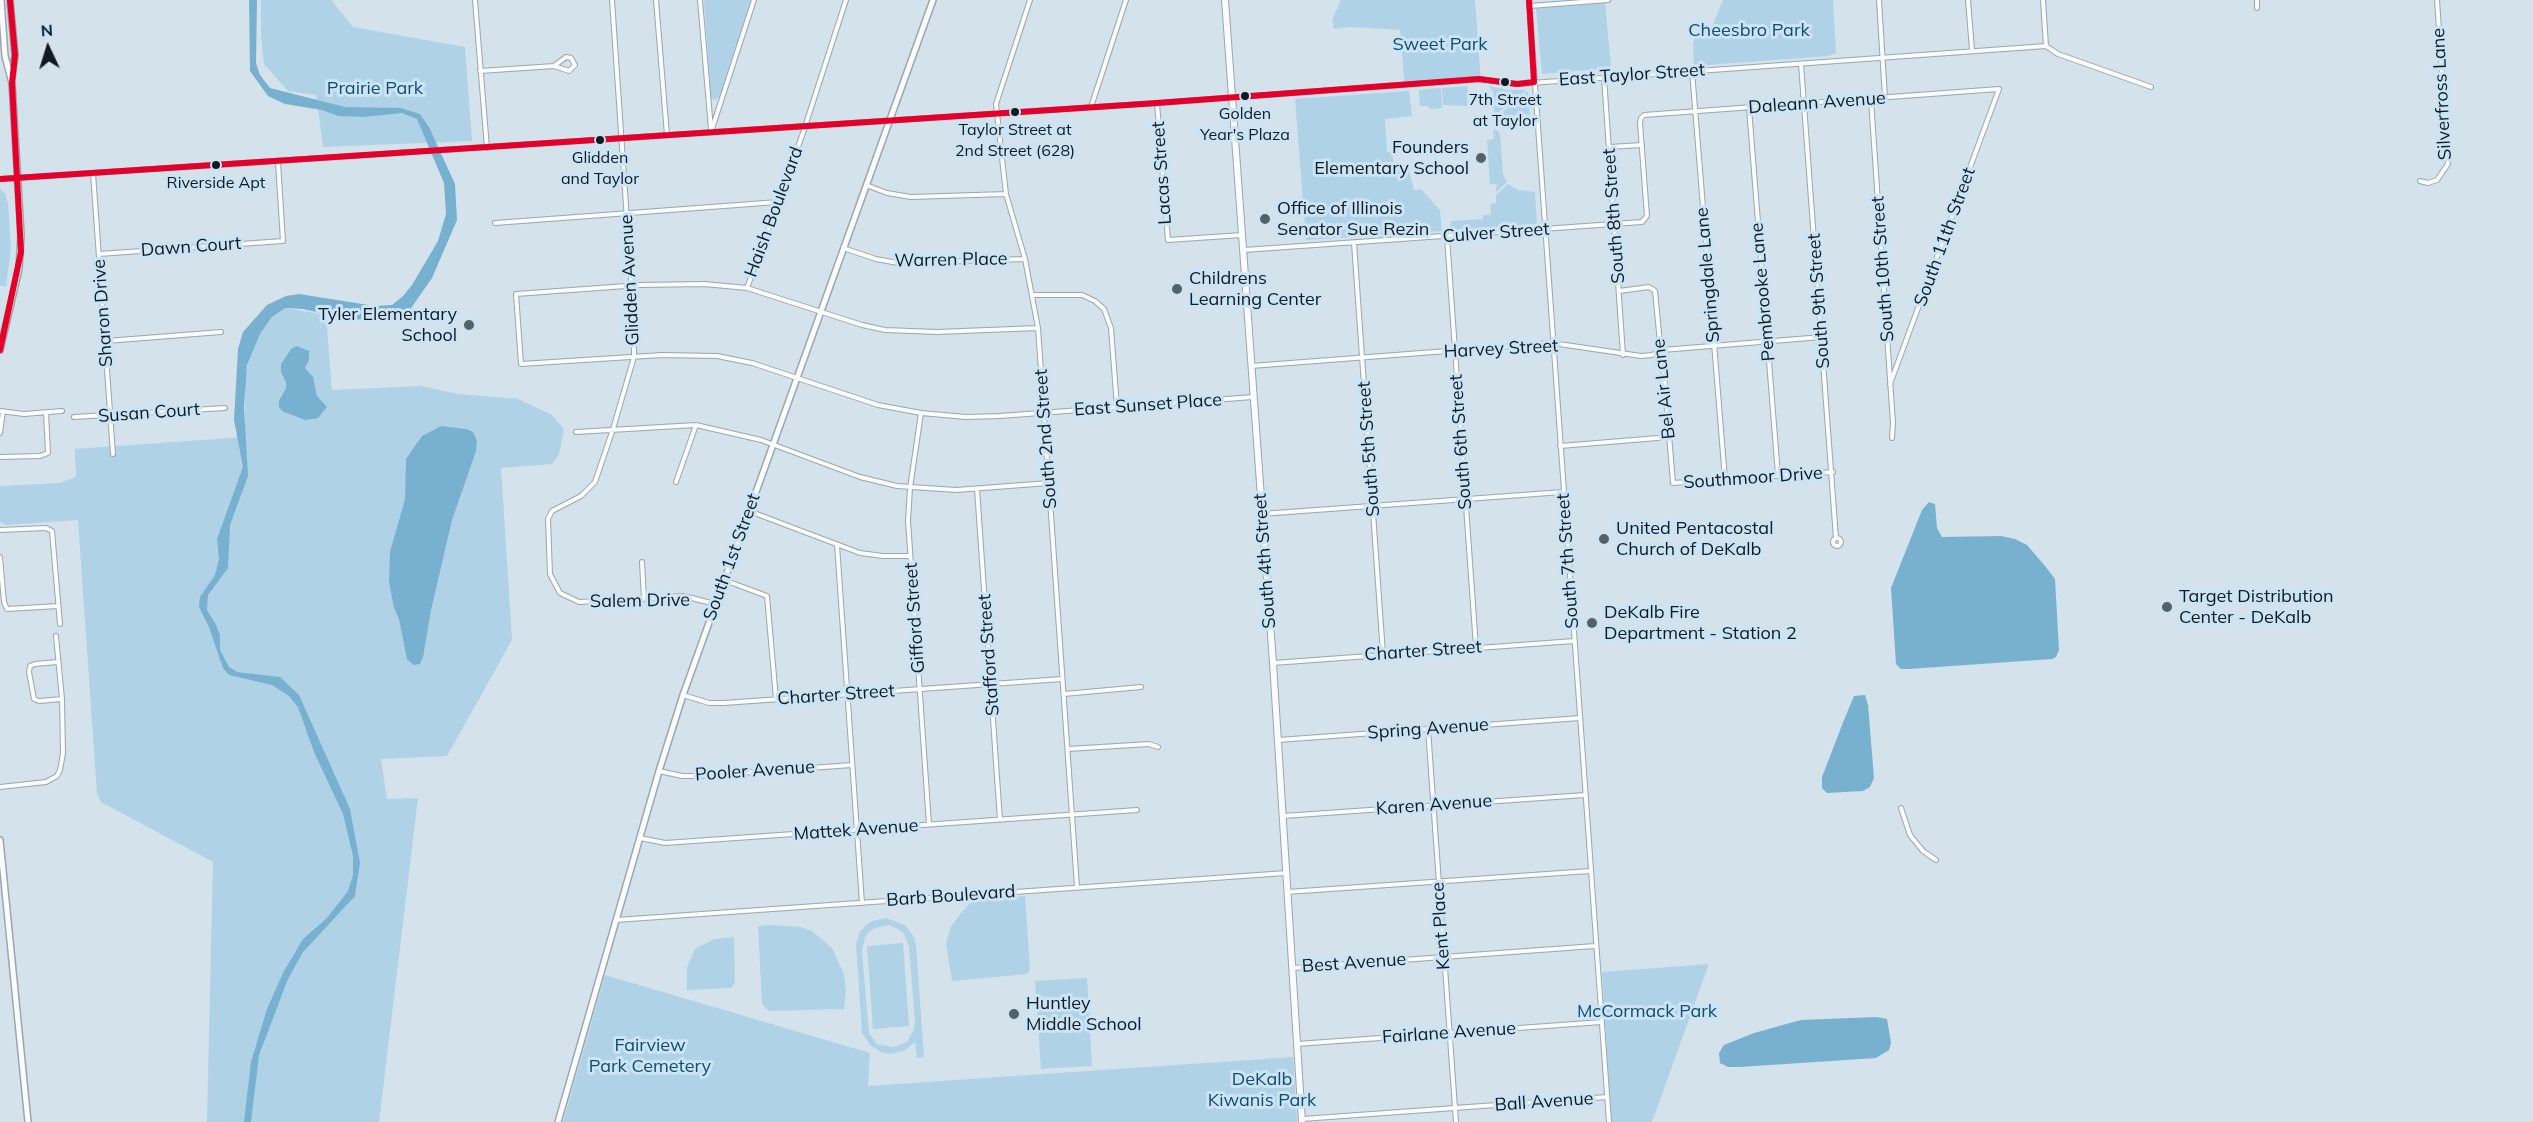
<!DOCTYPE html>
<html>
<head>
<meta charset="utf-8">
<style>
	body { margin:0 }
	#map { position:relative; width:2533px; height:1122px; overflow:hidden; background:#d4e2eb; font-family:Mulish,sans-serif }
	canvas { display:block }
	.north { position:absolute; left:18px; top:18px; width:60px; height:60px; -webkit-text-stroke:4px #cae4f5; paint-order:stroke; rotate:356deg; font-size:16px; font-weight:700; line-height:24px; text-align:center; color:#101a20 }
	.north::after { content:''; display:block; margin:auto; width:21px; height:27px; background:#101a20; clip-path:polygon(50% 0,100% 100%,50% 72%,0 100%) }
</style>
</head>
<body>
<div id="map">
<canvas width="2533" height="1122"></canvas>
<div class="north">N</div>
</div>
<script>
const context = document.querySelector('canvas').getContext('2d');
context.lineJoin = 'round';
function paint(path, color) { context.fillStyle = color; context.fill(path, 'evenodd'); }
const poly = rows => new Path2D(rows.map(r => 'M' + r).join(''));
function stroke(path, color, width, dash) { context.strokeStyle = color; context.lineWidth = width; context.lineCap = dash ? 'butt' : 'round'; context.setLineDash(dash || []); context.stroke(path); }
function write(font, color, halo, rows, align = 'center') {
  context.font = font + ' Mulish,sans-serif'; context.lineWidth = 6; context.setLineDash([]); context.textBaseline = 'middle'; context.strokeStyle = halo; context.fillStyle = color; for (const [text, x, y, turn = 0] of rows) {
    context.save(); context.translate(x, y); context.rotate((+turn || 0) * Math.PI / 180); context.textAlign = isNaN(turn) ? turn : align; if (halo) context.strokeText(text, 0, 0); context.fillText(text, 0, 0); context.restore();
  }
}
paint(poly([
	[261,0,331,0,353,27,465,47,472,141,323,147,316,95,288,91,264,64,261,37],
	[704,0,751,0,720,96,715,100,711,98],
	[1341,0,1475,0,1481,82,1405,87,1400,30,1352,27,1334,29,1332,20],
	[1723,0,1833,0,1836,53,1829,56,1694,66,1693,43,1700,26,1711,29],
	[1605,2,1611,68,1542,74,1536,8],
	[1468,86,1467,106,1443,105,1442,88],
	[1488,86,1509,90,1526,90,1494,116,1490,116,1490,113,1494,113,1493,91],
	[1441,88,1442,108,1429,109,1429,106,1420,106,1419,90],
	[1409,91,1412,116,1385,119,1387,152,1392,152,1394,166,1407,163,1414,190,1421,189,1440,210,1442,231,1306,240,1295,99],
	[1528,91,1530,118,1527,118,1527,114,1503,116,1500,121,1493,120],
	[1493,129,1497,130,1500,134,1503,174,1507,182,1495,193,1497,184,1490,184,1487,140,1494,139],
	[1508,184,1518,190,1535,192,1537,224,1449,230,1451,221,1483,219,1483,215,1491,215,1490,204,1496,203,1496,195],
	[0,189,5,193,8,204,11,248,6,286,0,286],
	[285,308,326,315,332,390,421,386,458,394,518,399,552,415,564,429,559,454,552,464,501,468,512,640,447,756,381,759,387,799,418,798,379,1122,207,1122,213,862,101,802,97,794,78,520,6,525,0,522,0,486,60,483,76,477,75,449,245,437,245,377,250,354,256,339,272,317],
	[1025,896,1030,970,1027,974,952,981,946,944,951,926,962,912,969,904,982,899],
	[886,918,905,925,914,937,916,945,924,1057,917,1058,915,1042,904,1051,889,1054,881,1052,870,1045,862,1033,856,944,860,932,866,925,872,921],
	[889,925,903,932,909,946,915,1022,914,1029,907,1042,894,1047,877,1044,869,1033,862,952,865,937,869,932,875,928],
	[773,925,800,927,812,931,832,948,844,974,846,990,844,1009,769,1011,762,1004,758,926],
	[734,937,735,983,731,988,687,990,687,967,695,949,714,939],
	[903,943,909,1026,873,1029,867,946],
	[1709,964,1652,1122,1611,1122,1602,972],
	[605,975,870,1053,868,1086,1293,1057,1297,1122,563,1122],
	[1087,978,1092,1066,1041,1069,1035,981]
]), '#b0d2e7');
paint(poly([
	[249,0,257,0,256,63,260,75,270,88,345,107,401,108,420,114,429,127,455,184,457,220,432,278,407,314,353,320,303,309,285,308,272,317,260,334,247,365,244,407,248,476,230,525,228,568,208,595,207,610,216,625,220,635,220,650,229,667,237,672,280,677,299,695,350,809,360,863,355,896,303,952,288,979,259,1055,251,1122,244,1122,251,1062,267,1009,283,973,303,939,327,918,348,891,353,875,353,856,343,814,314,752,298,707,289,696,272,685,229,675,223,668,209,627,199,607,200,597,215,575,219,559,217,539,243,467,234,420,238,349,243,332,267,305,286,296,299,294,375,306,392,305,403,296,412,285,438,241,446,214,444,183,417,119,402,113,363,117,338,116,322,110,285,104,268,96,250,71],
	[297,346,309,351,309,360,305,368,313,377,317,396,327,407,318,418,305,420,282,411,279,407,279,401,286,388,286,382,281,372,281,364,291,349],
	[441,426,466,429,473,432,477,441,476,451,452,520,431,610,423,657,420,664,414,665,407,659,399,619,394,608,389,582,390,552,405,499,406,459,422,436],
	[1929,502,1935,504,1937,528,1942,537,2001,536,2015,539,2027,545,2045,566,2055,579,2059,650,2056,657,2052,659,1909,669,1901,669,1896,664,1891,588,1922,510],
	[1865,695,1868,705,1874,778,1870,787,1863,791,1827,793,1822,788,1822,777,1844,720,1854,696],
	[1876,1017,1887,1019,1891,1043,1889,1050,1876,1058,1740,1067,1728,1067,1720,1063,1719,1053,1724,1045,1754,1033,1801,1020]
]), '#78b0d0');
const minor = poly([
	[475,0,487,148],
	[612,0,634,323,634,357,613,429,595,482,581,496,552,511,548,519,550,574,560,593,579,602,684,596,715,604],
	[656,0,667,135],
	[700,0,711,129],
	[1030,0,996,104,1006,194,1025,259,1038,328,1077,887],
	[1529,0,1609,1122],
	[1879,0,1885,98],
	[1968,0,1972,50],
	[2043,0,2046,46],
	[2257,0,2257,8],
	[1530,6,1608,0],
	[1801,64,1836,538],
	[480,71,554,66,569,71,575,65,571,58,566,57,554,66],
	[1692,71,1725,479],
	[1604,77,1623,355],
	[1871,100,1893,423,1892,438],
	[1157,103,1168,240,1242,235],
	[1091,107,1126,0],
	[1749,108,1778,475],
	[711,132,754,0],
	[1609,147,1642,145],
	[93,173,113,454],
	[0,179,1157,103,1441,82,1479,79,1517,84,2046,46,2058,54,2151,87],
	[2420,181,2428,183,2437,180,2448,164,2437,0],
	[866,185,887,193,911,197,1006,194],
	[495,223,778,202],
	[1447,237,1476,647],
	[1354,243,1383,654],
	[843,248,876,259,898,263,1025,259],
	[1244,250,1642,222,1647,216,1640,123,1641,118,1644,115,1999,89,1890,384],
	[99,254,283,241,278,162],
	[747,288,803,133,846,0],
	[1619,291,1649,287,1655,291,1660,343,1662,350,1673,483,1833,472],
	[1034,295,1082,295,1095,301,1104,309,1111,328,1117,407],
	[1038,328,937,332,885,330,862,325,747,288,704,284,640,285,516,294,521,364,662,355,717,356,752,363,878,405,921,413,966,417,1000,416,1253,397],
	[106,341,221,332],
	[1251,366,1552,343,1641,356,1652,355,1662,350,1822,337],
	[0,411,24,414,62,411],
	[921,413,910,488,908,521,929,824],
	[74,417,225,408],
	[576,432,696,425,761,440,860,477,897,486,956,490,1049,483],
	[0,433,3,411],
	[1560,446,1670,437],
	[0,457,40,456,48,453,46,412],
	[676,482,696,425],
	[977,489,1000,820],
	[749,511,860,553,883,556,910,556],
	[1261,514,1563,492],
	[0,530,46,528,52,531,60,624],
	'1833 542a4 4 0 1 1 8 0a4 4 0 1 1-8 0Z',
	[837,545,862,903],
	[0,557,4,602,7,609,58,606],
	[642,562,644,599],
	[724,580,767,596,776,699],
	[58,662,35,664,30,666,29,672,34,699,39,701,62,699],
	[1273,663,1574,641],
	[1064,694,1141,687],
	[683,695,709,703,724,703,1062,679],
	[1428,729,1456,1122],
	[1278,740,1580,718],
	[1068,749,1149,744,1158,747],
	[659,771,682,776,697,776,852,765],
	[0,787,46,782,57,776,60,770,63,753,62,699,56,636],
	[1901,808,1910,835,1923,851,1936,860],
	[1283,816,1585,795],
	[640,838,665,843,1137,810],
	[1287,892,1590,871],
	[616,920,1286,873],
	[1292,968,1595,946],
	[1297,1044,1602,1022],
	[1302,1119,1607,1097]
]);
const tertiary = poly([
	[558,1122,659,771,683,695,933,0]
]);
const secondary = poly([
	[10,0,15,55,12,78],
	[0,350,19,269,21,235,12,83,5,56,1,0],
	[0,840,28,1122]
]);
const primary = poly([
	[1225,0,1273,663,1302,1122]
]);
stroke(minor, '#9ba6ad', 6);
stroke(tertiary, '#9ba6ad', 8);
stroke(secondary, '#9ba6ad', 8);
stroke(primary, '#9ba6ad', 8);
stroke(minor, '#f9fbfc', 4);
stroke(tertiary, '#f9fbfc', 5);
stroke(secondary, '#f9fbfc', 5);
stroke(primary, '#f9fbfc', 6);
stroke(poly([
	[0,179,1157,103,1479,79,1517,84,1534,82,1529,0],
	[0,350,21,252,12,83,15,55,10,0]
]), '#e4002b', 6);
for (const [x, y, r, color] of [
	[1505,82,5,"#101a20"],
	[1245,96,5,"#101a20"],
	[1015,112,5,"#101a20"],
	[600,140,5,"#101a20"],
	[1481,158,6,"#556067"],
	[216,165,5,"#101a20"],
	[1265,219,6,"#556067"],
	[1177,289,6,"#556067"],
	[469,325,6,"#556067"],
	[1604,539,6,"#556067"],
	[2167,607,6,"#556067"],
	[1592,623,6,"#556067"],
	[1014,1014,6,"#556067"]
]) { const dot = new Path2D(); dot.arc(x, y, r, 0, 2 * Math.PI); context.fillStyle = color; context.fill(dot); stroke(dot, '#cae4f5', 2); }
write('16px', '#101a20', '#cae4f5', [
	["7th Street",1505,100],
	["at Taylor",1505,121],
	["Golden",1245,114],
	["Year's Plaza",1245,135],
	["Taylor Street at",1015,130],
	["2nd Street (628)",1015,151],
	["Glidden",600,158],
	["and Taylor",600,179],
	["Riverside Apt",216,183]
]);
write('18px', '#124c6a', '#cae4f5', [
	["Cheesbro Park",1749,31],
	["Sweet Park",1440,45],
	["Prairie Park",375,89],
	["McCormack Park",1647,1012],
	["Fairview",650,1046],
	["Park Cemetery",650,1067],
	["DeKalb",1262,1080],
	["Kiwanis Park",1262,1101]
]);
write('18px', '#101a20', '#cae4f5', [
	["East Taylor Street",1632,75,-4],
	["Silverfross Lane",2442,94,-93],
	["Daleann Avenue",1817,103,-4],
	["Lacas Street",1162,173,-94],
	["Haish Boulevard",774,212,-70],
	["South 8th Street",1614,216,-94],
	["Culver Street",1496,233,-4],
	["South 11th Street",1945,237,-70],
	["Dawn Court",191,247,-4],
	["Warren Place",951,260,-1],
	["South 10th Street",1883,269,-94],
	["Springdale Lane",1708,275,-95],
	["Glidden Avenue",630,280,-93],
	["Pembrooke Lane",1763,292,-95],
	["South 9th Street",1819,301,-94],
	["Sharon Drive",103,313,-94],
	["Harvey Street",1501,349,-3],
	["Bel Air Lane",1664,389,-96],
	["East Sunset Place",1148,405,-4],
	["Susan Court",149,413,-4],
	["South 2nd Street",1046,439,-94],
	["South 6th Street",1461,442,-94],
	["South 5th Street",1369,449,-94],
	["Southmoor Drive",1753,478,-4],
	["South 1st Street",732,557,-70],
	["South 4th Street",1265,561,-94],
	["South 7th Street",1568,561,-94],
	["Salem Drive",640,601,-1],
	["Gifford Street",915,618,-94],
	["Charter Street",1423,651,-4],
	["Stafford Street",989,655,-94],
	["Charter Street",836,695,-4],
	["Spring Avenue",1428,729,-4],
	["Pooler Avenue",755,771,-4],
	["Karen Avenue",1434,805,-4],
	["Mattek Avenue",856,830,-4],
	["Barb Boulevard",951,896,-4],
	["Kent Place",1441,926,-94],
	["Best Avenue",1354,963,-4],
	["Fairlane Avenue",1449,1033,-4],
	["Ball Avenue",1544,1102,-4]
]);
write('18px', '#101a20', '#cae4f5', [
	["Founders",1469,148,"right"],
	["Elementary School",1469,169,"right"],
	["Office of Illinois",1277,209],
	["Senator Sue Rezin",1277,230],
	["Childrens",1189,279],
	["Learning Center",1189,300],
	["Tyler Elementary",457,315,"right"],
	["School",457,336,"right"],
	["United Pentacostal",1616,529],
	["Church of DeKalb",1616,550],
	["Target Distribution",2179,597],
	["Center - DeKalb",2179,618],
	["DeKalb Fire",1604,613],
	["Department - Station 2",1604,634],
	["Huntley",1026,1004],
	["Middle School",1026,1025]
], 'left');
</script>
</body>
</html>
